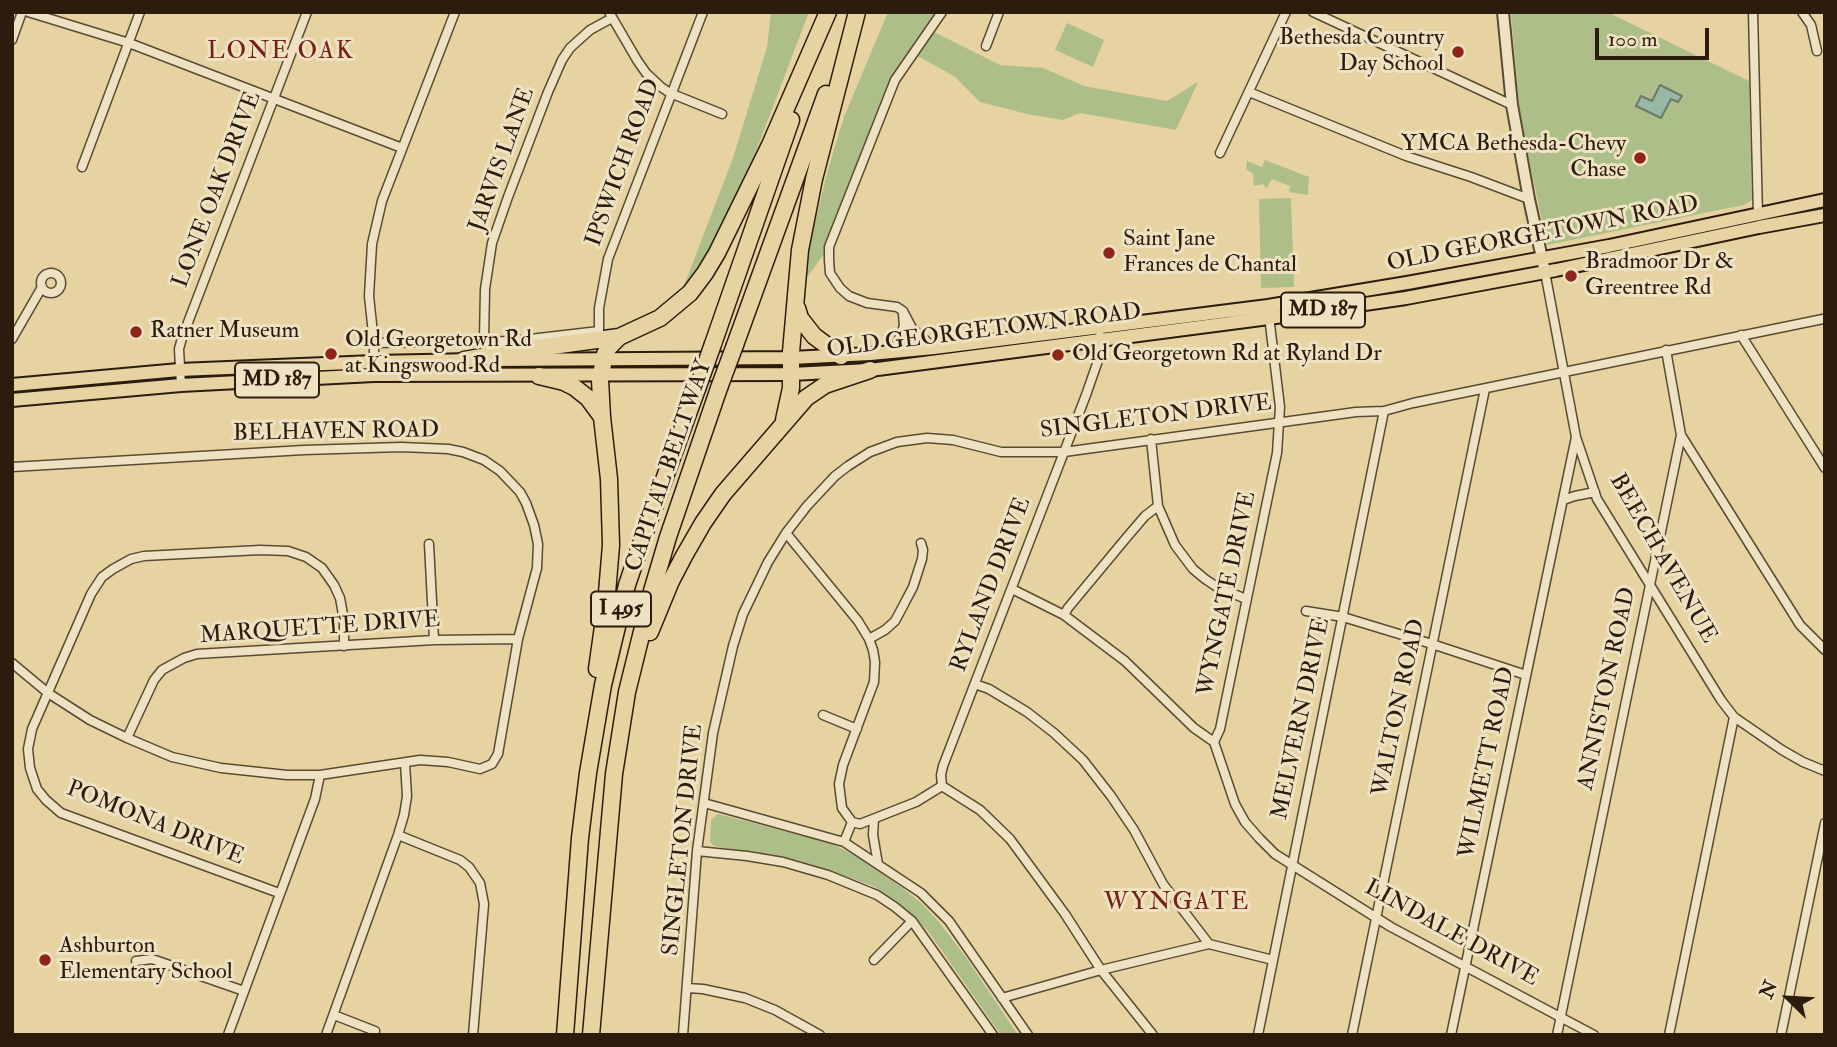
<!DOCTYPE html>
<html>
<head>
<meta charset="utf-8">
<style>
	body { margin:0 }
	#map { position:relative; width:1837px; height:1047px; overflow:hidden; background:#e6d3a1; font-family:"IM FELL Double Pica",serif }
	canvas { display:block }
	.frame { position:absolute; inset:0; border:14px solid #2c1c0e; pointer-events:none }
	.north { position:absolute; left:1753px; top:963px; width:70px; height:70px; -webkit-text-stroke:5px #efe2c2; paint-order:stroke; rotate:294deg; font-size:19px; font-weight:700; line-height:28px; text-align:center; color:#2c1c0e }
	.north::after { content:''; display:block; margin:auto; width:24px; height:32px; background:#2c1c0e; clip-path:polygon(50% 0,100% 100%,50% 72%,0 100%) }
	.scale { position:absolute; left:1595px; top:28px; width:114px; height:32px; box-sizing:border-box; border:4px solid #2c1c0e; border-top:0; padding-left:9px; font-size:21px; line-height:24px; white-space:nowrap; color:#2c1c0e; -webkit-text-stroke:5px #efe2c2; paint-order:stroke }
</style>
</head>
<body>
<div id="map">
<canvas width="1837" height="1047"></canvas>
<div class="frame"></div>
<div class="north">N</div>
<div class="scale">100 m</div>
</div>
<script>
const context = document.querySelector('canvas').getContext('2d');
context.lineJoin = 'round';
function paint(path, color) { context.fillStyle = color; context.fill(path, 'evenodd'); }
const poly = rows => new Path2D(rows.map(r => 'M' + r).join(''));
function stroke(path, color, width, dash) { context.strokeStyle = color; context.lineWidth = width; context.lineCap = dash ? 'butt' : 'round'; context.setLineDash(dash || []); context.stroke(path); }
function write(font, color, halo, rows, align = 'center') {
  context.font = font + ' "IM FELL Double Pica",serif'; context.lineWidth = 6; context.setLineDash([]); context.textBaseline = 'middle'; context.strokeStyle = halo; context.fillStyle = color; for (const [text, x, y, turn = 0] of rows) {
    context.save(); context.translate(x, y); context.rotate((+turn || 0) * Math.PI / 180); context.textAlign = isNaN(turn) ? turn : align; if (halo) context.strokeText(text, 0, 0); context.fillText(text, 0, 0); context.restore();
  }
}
paint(poly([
	[771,12,809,12,758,146,717,238,682,291,733,158,767,47],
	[888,12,942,12,930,30,1000,65,1043,68,1084,86,1167,101,1198,82,1176,130,1080,113,1063,120,1027,114,980,102,954,76,912,53,894,81,829,247,798,290,829,166,844,117],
	[1511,12,1607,12,1749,81,1752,200,1744,205,1547,245,1520,116],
	[1067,23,1104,40,1093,67,1055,50],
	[1265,160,1309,177,1308,195,1289,192,1290,186,1272,179,1266,189,1264,184,1254,186,1253,174,1246,169,1247,161,1262,167],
	[1291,198,1294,287,1261,288,1259,199],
	[718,814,830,843,859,857,901,887,921,903,939,922,965,956,1018,1035,1001,1035,928,931,902,906,873,886,810,864,714,846,710,842,711,820]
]), '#aebe89');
const water = poly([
	[1660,85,1682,96,1678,102,1671,99,1661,118,1636,106,1641,96,1652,101,1660,85]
]);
paint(water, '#96b8a5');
stroke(water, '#6c7a69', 2);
const minor = poly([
	[28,12,129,43,402,148],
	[609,12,637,60,646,73,661,87,670,93,722,114],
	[1313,12,1512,105],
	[1753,12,1758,216],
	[1802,12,1811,25,1817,51],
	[12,40,22,12],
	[986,46,999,12],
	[1249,92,1406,156,1471,177,1529,199],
	[1220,153,1286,12],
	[82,167,140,12],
	[1545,272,1576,437,1597,499,1721,700,1734,717,1782,750,1803,762,1825,771],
	'41 283a10 10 0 1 1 20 0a10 10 0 1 1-20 0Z',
	[1269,316,1280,407,1277,453,1220,729,1214,742,1235,804,1245,822,1259,838,1275,854,1391,927,1594,1035],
	[1741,335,1825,468],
	[12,339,42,287],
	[484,340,485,289,492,243,508,197,548,92,562,60,570,48,590,30,612,18],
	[374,343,513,341,599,331,599,308,608,259,703,12],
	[934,348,912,328,903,311,897,307,867,303,849,296,840,288,830,273,829,260,829,247,895,80,942,12],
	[894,352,904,326,903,314],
	[374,365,374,343,369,296,372,244,382,201,455,12],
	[181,385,179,349,182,338,307,12],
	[1681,435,1800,625,1825,650],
	[1151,439,1158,506,1175,545,1193,569,1205,579,1217,587,1246,599],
	[12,467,304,450,401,447,448,449,463,452,484,460,500,471,520,492,526,503,534,525,538,544,537,568,518,639,498,754,492,764,480,769,448,762,420,760,320,775,287,775,221,768,172,757,127,738,90,720,48,693,12,663],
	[1563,500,1575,496,1595,492],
	[786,533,858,621,869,639,873,650,875,662,874,682,843,765,839,784,842,808,852,822,844,842],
	[429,544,434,640],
	[1012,589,1064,615,1125,661,1194,728,1214,742],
	[1306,611,1343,617,1432,644,1526,675],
	[1064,615,1068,608,1127,537,1145,516,1158,506],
	[869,639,885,630,895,621,902,608,913,587,922,559,923,550,921,543],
	[975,684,989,689,1027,712,1054,733,1083,760,1111,796,1134,830,1163,884,1209,944],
	[823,715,857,729],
	[127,738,154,680,162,670,184,658,197,654,434,640,518,639],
	[942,786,980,810,1010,839,1065,914,1101,970,1153,1035],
	[704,803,844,842,921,893,949,921,1028,1035],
	[874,819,873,835,878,864],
	[852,822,860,824,916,802,942,786,941,775,943,766,1086,395,1101,352,1100,336],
	[398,835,460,860,469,867,480,883,484,904,473,1035],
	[697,851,747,856,783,862,828,875,877,895,895,907,912,921,993,1035],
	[279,893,61,813,46,800,37,789,30,768,28,749,32,729,91,594,102,577,113,569,131,559,144,556,260,550,288,551,306,557,322,568,334,585,340,598,344,620,344,646],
	[874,960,912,921],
	[136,961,152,959,244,991],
	[687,988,703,989,745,998,775,1010,820,1035],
	[1002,998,1101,970,1209,944,1273,960],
	[334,1015,375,1031],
	[228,1035,315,799,320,775],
	[326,1035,398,835,404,815,407,796,405,763],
	[683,1035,697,851,713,733,733,646,743,614,768,562,786,533,807,506,835,476,848,466,870,452,897,442,927,438,953,440,1001,452,1064,452,1356,412,1384,411,1413,403,1823,319],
	[1258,1035,1384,411],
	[1352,1035,1485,389],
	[1451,1035,1576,437],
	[1557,1035,1681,435,1666,350],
	[1669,1035,1734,717],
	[1781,1035,1825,823]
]);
const tertiary = poly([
	[1503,12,1512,105,1529,199,1545,272]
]);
const primary = poly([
	[491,360,791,358,870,354,934,348,1268,306,1407,283,1609,246,1825,200],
	[12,385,179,370,374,362,473,360],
	[12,400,181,385,374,375,791,374,870,370,1269,318,1406,298,1556,270,1759,227,1825,215]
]);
const motorway = poly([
	[797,308,800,318,814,336,841,356],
	[713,344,791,120],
	[735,345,826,94],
	[464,360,515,351,619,337,660,318,690,293,705,273,717,253,770,145,828,12],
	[539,376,564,382,574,387,588,398,602,417],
	[784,420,791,388,791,352,800,250,814,179,857,12],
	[650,632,671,581,684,556,703,523,723,494,806,398,825,385,870,370],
	[597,669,606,605,611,545,609,479,602,417,600,380,605,354,609,347,619,337],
	[565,1035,580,838,588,773,603,685,627,585,645,532,697,389],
	[591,1035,614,774,627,692,652,591,668,537,719,388]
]);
stroke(minor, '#5a4a33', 11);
stroke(tertiary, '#5a4a33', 14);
stroke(primary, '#2c1c0e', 16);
stroke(motorway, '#2c1c0e', 19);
stroke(minor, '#efe2c2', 8);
stroke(tertiary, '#efe2c2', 10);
stroke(primary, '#e6d3a1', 12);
stroke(motorway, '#e6d3a1', 16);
const motorwayBridge = poly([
	[719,388,735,345],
	[697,389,713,344]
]);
stroke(motorwayBridge, '#2c1c0e', 19, []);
stroke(motorwayBridge, '#e6d3a1', 16);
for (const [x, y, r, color] of [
	[1458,52,7,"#8f2418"],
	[1640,158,7,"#8f2418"],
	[1109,253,7,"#8f2418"],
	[1571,276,7,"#8f2418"],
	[136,332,7,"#8f2418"],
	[331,354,7,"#8f2418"],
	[1058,355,7,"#8f2418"],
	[45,960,7,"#8f2418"]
]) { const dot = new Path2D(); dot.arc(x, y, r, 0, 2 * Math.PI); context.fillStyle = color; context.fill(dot); stroke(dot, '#efe2c2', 2.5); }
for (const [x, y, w] of [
	[1323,310,84],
	[277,380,84],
	[621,609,60]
]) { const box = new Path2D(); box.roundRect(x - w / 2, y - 17.5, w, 35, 5); context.fillStyle = '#efe2c2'; context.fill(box); stroke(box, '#2c1c0e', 2); }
write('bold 21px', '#2c1c0e', null, [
	["MD 187",1323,310],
	["MD 187",277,380],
	["I 495",621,609]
]);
write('23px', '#2c1c0e', '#efe2c2', [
	["Bethesda Country",1444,39,"right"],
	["Day School",1444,65,"right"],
	["YMCA Bethesda-Chevy",1626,145,"right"],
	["Chase",1626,171,"right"],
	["Saint Jane",1123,240],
	["Frances de Chantal",1123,266],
	["Bradmoor Dr &",1585,263],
	["Greentree Rd",1585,289],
	["Ratner Museum",150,332],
	["Old Georgetown Rd",345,341],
	["at Kingswood Rd",345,367],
	["Old Georgetown Rd at Ryland Dr",1072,355],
	["Ashburton",59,947],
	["Elementary School",59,973]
], 'left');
write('23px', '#2c1c0e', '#efe2c2', [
	["JARVIS LANE",503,160,-70],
	["IPSWICH ROAD",624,163,-70],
	["LONE OAK DRIVE",218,190,-69],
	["OLD GEORGETOWN ROAD",1543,235,-11],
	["OLD GEORGETOWN ROAD",984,332,-7],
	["SINGLETON DRIVE",1156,418,-7],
	["BELHAVEN ROAD",336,433,-1],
	["CAPITAL BELTWAY",670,466,-71],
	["BEECH AVENUE",1662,559,60],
	["RYLAND DRIVE",992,585,-69],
	["WYNGATE DRIVE",1228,594,-78],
	["MARQUETTE DRIVE",320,629,-4],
	["ANNISTON ROAD",1608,689,-78],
	["WALTON ROAD",1400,708,-78],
	["MELVERN DRIVE",1302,719,-78],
	["WILMETT ROAD",1488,763,-78],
	["POMONA DRIVE",155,824,22],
	["SINGLETON DRIVE",684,840,-84],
	["LINDALE DRIVE",1451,934,29]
]);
context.letterSpacing = '2px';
write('24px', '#7a1f14', '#efe2c2', [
	["LONE OAK",281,53],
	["WYNGATE",1177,904]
]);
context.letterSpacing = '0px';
</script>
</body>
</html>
